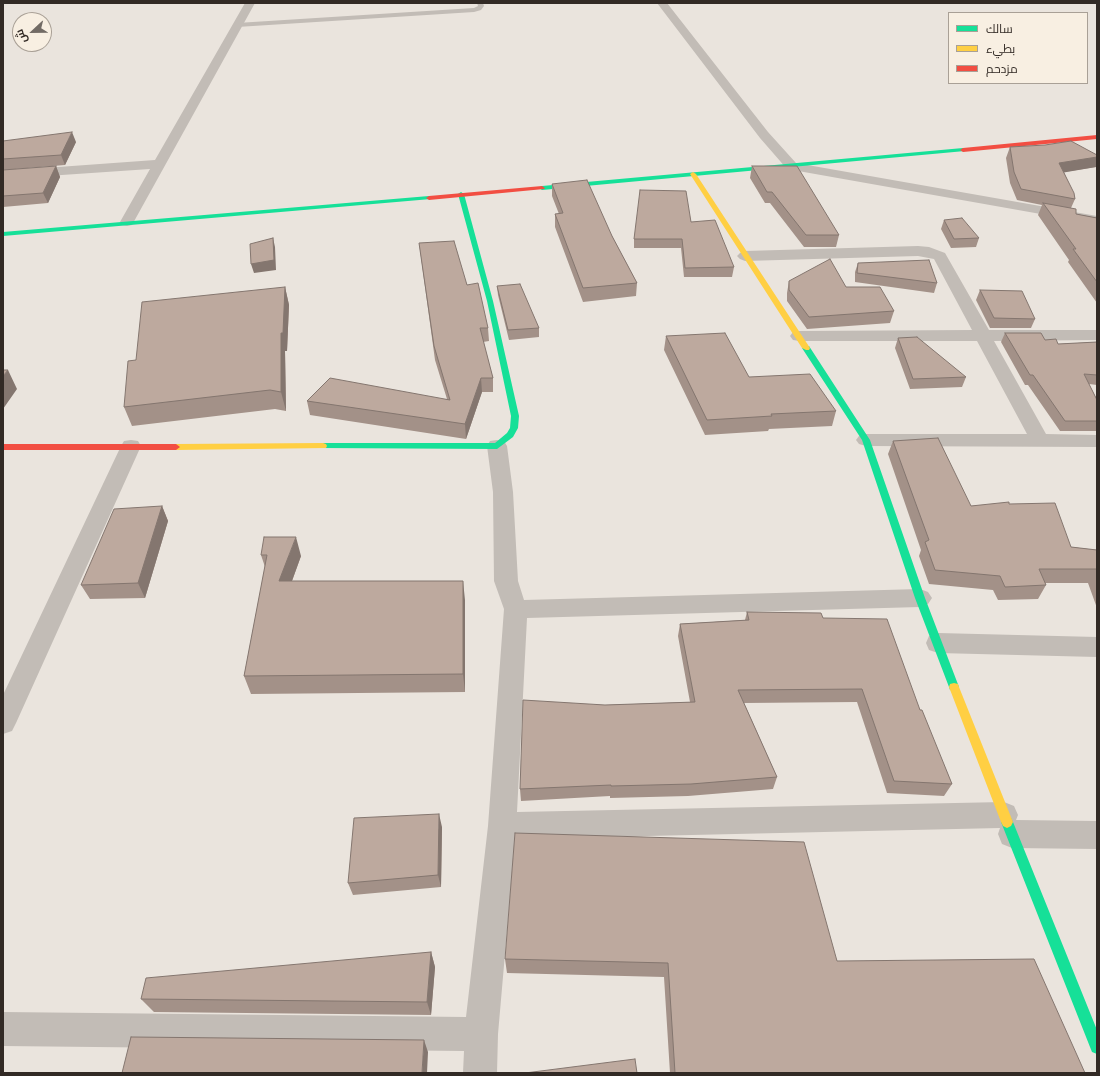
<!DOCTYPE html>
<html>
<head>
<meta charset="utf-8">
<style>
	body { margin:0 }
	#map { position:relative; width:1100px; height:1076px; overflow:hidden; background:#eae4dd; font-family:"Varela Round",Cairo,sans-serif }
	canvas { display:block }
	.frame { position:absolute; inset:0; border:4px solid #322a25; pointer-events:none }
	.legend { position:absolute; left:948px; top:12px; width:140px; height:72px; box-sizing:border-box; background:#f8efe2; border:1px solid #a9a096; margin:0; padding:5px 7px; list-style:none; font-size:12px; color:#322a25 }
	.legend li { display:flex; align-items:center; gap:8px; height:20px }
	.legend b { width:20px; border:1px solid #a9a096 }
	.north { position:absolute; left:12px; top:12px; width:40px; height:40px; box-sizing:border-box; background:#f8efe2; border:1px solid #a9a096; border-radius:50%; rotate:248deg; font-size:11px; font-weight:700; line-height:16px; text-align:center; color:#322a25 }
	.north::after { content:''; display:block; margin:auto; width:14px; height:18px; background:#726b65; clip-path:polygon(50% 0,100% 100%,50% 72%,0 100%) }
</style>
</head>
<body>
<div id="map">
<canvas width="1100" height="1076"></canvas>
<div class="frame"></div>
<ul class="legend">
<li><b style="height:5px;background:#16e098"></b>سالك</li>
<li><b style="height:5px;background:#ffcf43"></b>بطيء</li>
<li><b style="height:5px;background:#f24e42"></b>مزدحم</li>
</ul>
<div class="north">ش</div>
</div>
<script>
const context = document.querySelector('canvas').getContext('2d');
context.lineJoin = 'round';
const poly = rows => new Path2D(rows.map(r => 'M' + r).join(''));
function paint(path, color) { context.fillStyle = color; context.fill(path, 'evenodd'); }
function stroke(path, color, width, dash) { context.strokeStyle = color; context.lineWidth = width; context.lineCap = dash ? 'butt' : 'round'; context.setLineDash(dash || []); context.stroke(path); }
paint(poly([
	[477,3,483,3,484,6,481,10,474,12,237,27,234,25,237,23,474,8,478,6,477,3]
]), '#c2bcb6');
paint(poly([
	[245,3,255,3,132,225,127,226,122,225,120,222,150,169,3,179,3,171,155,160,245,3],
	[657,3,667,3,768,132,796,163,1097,216,1097,224,787,169,760,138,657,3],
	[918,246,929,247,945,253,989,330,1097,330,1097,340,994,341,1046,434,1097,435,1097,447,866,446,859,444,856,440,859,436,866,434,1027,434,977,341,799,341,793,340,790,336,793,332,799,331,972,330,934,259,918,256,745,261,740,259,737,256,740,253,745,251,918,246],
	[131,440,138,441,141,446,16,723,12,731,3,734,3,695,121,446,124,441,131,440],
	[497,440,504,441,507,446,513,492,518,581,524,600,920,589,928,592,932,598,928,604,920,607,527,618,517,812,1004,802,1014,806,1018,815,1016,820,1097,821,1097,849,1012,848,1002,844,998,834,1000,828,515,839,498,1034,497,1073,463,1073,464,1051,3,1046,3,1012,466,1017,488,826,504,609,494,581,493,492,487,446,490,441,497,440],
	[938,633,1097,637,1097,657,938,653,929,650,926,643,929,636,938,633]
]), '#c2bcb6');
paint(poly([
	[963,148,966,150,965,151,542,190,539,188,542,186,963,148],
	[461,192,464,194,493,301,519,416,518,428,513,437,497,449,320,448,319,446,320,444,323,443,495,443,507,433,510,428,511,416,487,301,458,194,461,192],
	[429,196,431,197,431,199,3,236,3,232,429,196],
	[803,346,809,346,870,440,925,598,959,687,958,690,954,691,950,690,949,687,915,598,862,440,802,348,803,346],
	[1007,816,1011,818,1013,822,1097,1030,1097,1054,1092,1052,1090,1047,1001,822,1003,818,1007,816]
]), '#16e098');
paint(poly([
	[693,172,696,174,810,348,809,350,806,350,802,348,690,174,693,172],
	[323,443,326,444,327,446,326,448,176,450,172,447,176,444,323,443],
	[954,683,958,684,959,687,1013,822,1011,826,1007,828,1003,826,1001,822,949,687,950,684,954,683]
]), '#ffcf43');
paint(poly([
	[1097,135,1097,139,963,152,960,150,963,148,1097,135],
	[542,186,545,188,544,189,429,200,426,198,429,196,542,186],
	[3,444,176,444,180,447,176,450,3,450,3,444]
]), '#f24e42');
paint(poly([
	[3,141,76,142,65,165,3,170],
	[1010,147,1097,155,1097,164,1096,167,1064,172,1075,199,1071,208,1076,214,1097,218,1097,303,1068,262,1069,260,1038,215,1042,205,1017,200,1010,183,1006,158],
	[56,166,60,177,48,203,3,207,3,170],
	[752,166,839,235,836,247,804,247,770,203,765,203,750,178],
	[552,184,612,236,637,283,636,296,583,302,555,227,555,214,559,214,552,196],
	[944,220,979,238,976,247,951,248,941,229],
	[691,222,734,267,732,277,684,277,681,248,634,248,634,239],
	[419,243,467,285,488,328,489,341,483,342,493,378,493,392,482,392,466,439,310,415,307,401,447,399,435,360],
	[858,263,937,283,934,293,855,282,855,272],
	[789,281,846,287,894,311,890,323,807,329,787,301,787,293],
	[497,286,539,328,539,337,509,340,498,295],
	[285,287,289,305,287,351,285,351,286,411,275,409,132,426,124,407,136,360],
	[980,290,1035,319,1031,328,990,328,976,300],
	[1005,333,1045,340,1058,344,1097,342,1097,385,1089,384,1097,400,1097,431,1060,431,1028,385,1025,385,1001,342],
	[666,336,749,377,836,411,832,426,769,429,768,431,705,435,664,350],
	[898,338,966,377,962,387,910,389,895,348],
	[893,441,971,506,1009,504,1071,547,1097,550,1097,608,1088,583,1045,583,1046,585,1038,599,998,600,993,590,929,584,919,556,921,550,888,454],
	[162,506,168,521,145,598,90,599,81,585],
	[261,555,301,556,292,581,465,600,465,692,251,694,244,676,265,567],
	[747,612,823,618,920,710,952,784,944,796,887,793,857,702,744,703,777,777,773,789,688,796,610,798,610,796,521,801,520,789,605,705,690,702,678,636,680,624,745,620],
	[442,827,441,887,353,895,348,883],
	[431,952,435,967,431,1015,154,1012,141,999],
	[505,959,837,961,1085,1073,670,1073,664,977,507,973]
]), '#a39188');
paint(poly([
	[72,132,76,142,65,165,61,155],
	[1097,157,1097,164,1096,167,1055,174,1059,163],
	[56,166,60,177,48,203,43,193],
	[273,238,275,247,276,270,254,273,251,264],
	[285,287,289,305,287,351,285,351,286,411,281,392,281,333],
	[8,370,17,389,3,409,3,376],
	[481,378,482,392,466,439,465,424],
	[162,506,168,521,145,598,138,583],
	[296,537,301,556,285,600,279,581],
	[463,581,465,600,465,692,463,674],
	[439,814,442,827,441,887,438,875],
	[431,952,435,967,431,1015,427,1002],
	[424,1040,428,1052,427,1073,422,1073]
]), '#84766f');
const building = poly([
	[72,132,61,155,3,159,3,141,72,132],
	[1071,141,1097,155,1097,157,1059,163,1074,193,1075,199,1021,189,1014,172,1010,147,1045,145,1071,141],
	[56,166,43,193,3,196,3,170,56,166],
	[752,166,797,166,839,235,806,235,772,192,767,192,752,166],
	[587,180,612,236,637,283,583,288,555,214,563,213,552,184,587,180],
	[640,190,686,191,691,222,715,220,734,267,685,268,682,239,634,239,640,190],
	[1043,203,1076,209,1076,214,1097,218,1097,282,1073,249,1076,249,1043,203],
	[962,218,979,238,954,239,944,220,962,218],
	[273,238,274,260,251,264,250,244,273,238],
	[454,241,467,285,478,283,488,328,480,328,493,378,481,378,465,424,307,401,330,378,450,400,434,346,419,243,454,241],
	[830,259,846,287,880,287,894,311,809,317,789,290,789,281,830,259],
	[929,260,937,283,857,273,858,263,929,260],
	[520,284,539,328,508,330,497,286,520,284],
	[285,287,283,333,281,333,281,392,270,390,124,407,128,361,136,360,142,302,285,287],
	[980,290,1022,291,1035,319,994,318,980,290],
	[725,333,749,377,810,374,836,411,771,414,772,416,707,420,666,336,725,333],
	[1005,333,1041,333,1045,340,1056,339,1058,344,1097,342,1097,375,1084,374,1097,400,1097,421,1065,421,1033,375,1030,375,1005,333],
	[917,337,966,377,913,379,898,338,917,337],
	[3,370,8,370,3,376,3,370],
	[938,438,971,506,1009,502,1009,504,1055,503,1071,547,1097,550,1097,571,1097,569,1039,569,1046,585,1005,587,1000,576,935,570,925,542,929,540,893,441,938,438],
	[162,506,138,583,81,585,114,509,162,506],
	[264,537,296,537,279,581,463,581,463,674,244,676,267,555,261,555,264,537],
	[747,612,821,613,823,618,887,619,920,710,922,710,952,784,894,781,862,689,738,690,777,777,691,784,611,786,611,785,520,789,523,700,605,705,695,702,680,624,749,620,747,612],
	[439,814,438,875,348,883,354,818,439,814],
	[515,833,804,842,837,961,1034,959,1085,1073,675,1073,668,963,505,959,515,833],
	[431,952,427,1002,141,999,146,978,431,952],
	[131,1037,424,1040,422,1073,122,1073,131,1037],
	[635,1059,637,1073,525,1073,635,1059]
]);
paint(building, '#bda99e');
stroke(building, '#84766f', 1);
</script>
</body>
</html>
